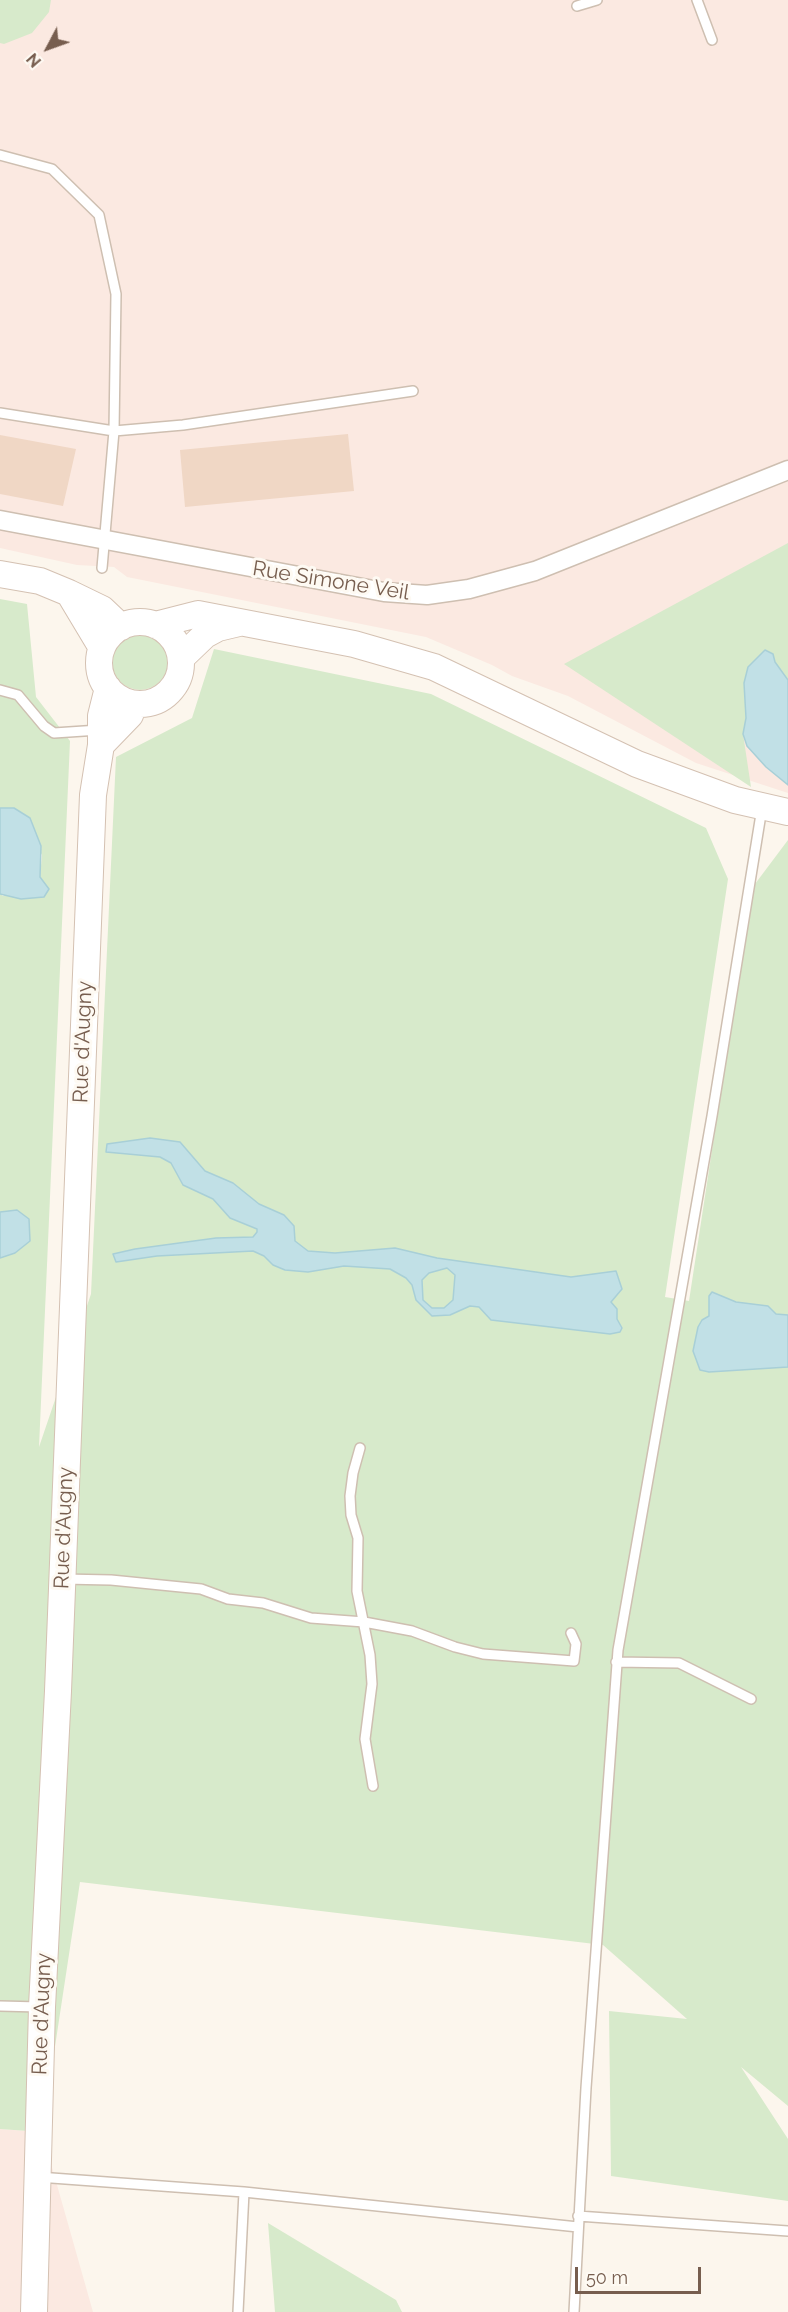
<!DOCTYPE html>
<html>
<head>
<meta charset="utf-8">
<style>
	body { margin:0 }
	#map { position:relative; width:788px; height:2312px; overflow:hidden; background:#fcf6ed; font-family:Raleway,sans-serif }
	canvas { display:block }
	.north { position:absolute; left:18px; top:18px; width:60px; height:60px; -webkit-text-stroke:4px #fefaf3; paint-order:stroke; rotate:229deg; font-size:16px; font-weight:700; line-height:24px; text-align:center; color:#775e4f }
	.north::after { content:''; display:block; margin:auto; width:21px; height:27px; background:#775e4f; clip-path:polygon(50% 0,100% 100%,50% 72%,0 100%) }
	.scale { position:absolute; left:575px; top:2267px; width:126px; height:27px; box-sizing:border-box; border:3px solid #775e4f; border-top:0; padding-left:8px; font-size:18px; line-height:21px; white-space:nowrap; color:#775e4f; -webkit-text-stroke:4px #fefaf3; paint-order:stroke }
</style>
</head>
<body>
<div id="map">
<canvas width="788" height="2312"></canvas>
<div class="north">N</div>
<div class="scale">50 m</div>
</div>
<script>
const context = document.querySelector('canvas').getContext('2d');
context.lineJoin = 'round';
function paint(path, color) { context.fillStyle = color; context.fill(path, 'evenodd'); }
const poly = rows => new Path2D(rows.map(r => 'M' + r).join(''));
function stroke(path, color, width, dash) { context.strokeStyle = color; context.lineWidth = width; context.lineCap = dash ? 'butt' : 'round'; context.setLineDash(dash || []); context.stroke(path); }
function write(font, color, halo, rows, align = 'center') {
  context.font = font + ' Raleway,sans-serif'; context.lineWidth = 6; context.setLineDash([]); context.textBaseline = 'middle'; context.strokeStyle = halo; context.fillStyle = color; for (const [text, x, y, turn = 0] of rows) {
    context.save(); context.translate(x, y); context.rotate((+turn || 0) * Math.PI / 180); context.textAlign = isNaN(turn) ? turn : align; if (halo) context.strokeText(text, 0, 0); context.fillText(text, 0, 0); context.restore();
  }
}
paint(poly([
	[0,0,788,0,788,793,696,763,568,696,512,676,492,665,426,637,127,577,114,567,77,565,0,548],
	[0,2129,42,2132,93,2312,0,2312]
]), '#fbe9e1');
paint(poly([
	[0,0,51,0,49,12,32,33,4,44,0,43],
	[788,543,788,680,775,662,772,654,744,683,746,718,743,734,751,787,564,664],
	[0,599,27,604,36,697,70,741,39,1447,91,1294,116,757,192,718,214,649,431,694,706,828,728,879,665,1297,689,1301,752,888,788,840,788,2106,741,2067,788,2139,788,2201,611,2176,609,2011,687,2019,603,1945,80,1882,42,2132,0,2129,0,1258,15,1253,17,1210,0,1212,0,894,3,896,40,877,42,855,14,808,0,808],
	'112 662a28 28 0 1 1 56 0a28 28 0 1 1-56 0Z',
	[268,2223,396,2300,402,2312,275,2312]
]), '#d7eacb');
const water = poly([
	[765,650,773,654,775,662,788,680,788,785,766,767,747,746,743,734,746,718,744,683,748,667,765,650],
	[0,808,14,808,30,818,41,846,40,877,49,889,44,897,21,899,0,894,0,808],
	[150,1138,180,1142,205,1171,233,1183,259,1204,284,1215,294,1226,295,1241,308,1251,335,1253,395,1248,437,1258,571,1277,616,1271,622,1289,611,1302,617,1309,617,1319,622,1328,620,1332,610,1334,491,1320,479,1307,470,1306,450,1315,432,1316,416,1300,412,1285,406,1278,390,1269,344,1266,308,1272,285,1270,273,1265,264,1256,253,1251,157,1256,116,1262,113,1254,135,1249,216,1238,253,1237,257,1232,257,1229,230,1218,213,1199,183,1185,171,1163,160,1157,106,1152,107,1144,150,1138],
	[447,1268,455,1275,453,1300,444,1308,432,1308,423,1300,422,1280,429,1273,447,1268],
	[17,1210,29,1219,30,1241,15,1253,0,1258,0,1212,17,1210],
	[712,1292,736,1302,768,1306,776,1314,788,1315,788,1367,709,1372,700,1370,693,1351,698,1327,702,1320,709,1316,709,1296,712,1292]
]);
paint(water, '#c1e0e6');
stroke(water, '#a8cfd7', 1.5);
paint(poly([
	[348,434,354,491,185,507,180,450],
	[0,435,76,449,63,506,0,494]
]), '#f0d7c5');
const service = poly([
	[697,0,712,40],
	[577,6,597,0],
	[0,155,52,169,99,215,116,294,114,431,102,568],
	[0,413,114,431,183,425,413,391],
	[0,690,18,695,44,726,54,733,99,730],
	[360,1448,353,1473,350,1496,351,1515,358,1538,357,1591,370,1655,372,1684,365,1739,373,1786],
	[63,1579,111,1580,201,1589,228,1599,263,1603,311,1618,364,1622,412,1631,455,1647,483,1654,574,1661,576,1644,571,1633],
	[616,1662,679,1663,751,1699],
	[0,2006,39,2007],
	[38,2177,244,2192,578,2227],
	[578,2216,788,2231],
	[238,2312,244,2192],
	[574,2312,586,2088,618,1650,712,1116,762,808]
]);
const minor = poly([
	[0,520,384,592,427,595,469,589,535,571,788,470]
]);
const secondary = poly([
	[0,574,40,581,69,593,102,609,121,627],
	[69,593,102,648],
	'99 663a41 41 0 1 1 82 0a41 41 0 1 1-82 0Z',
	[155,625,198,614,354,644,434,667,637,764,735,800,788,812],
	[181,658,205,635,218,628,239,623],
	[101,745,130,715,134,704],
	[34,2312,42,2007,58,1691,93,795,101,745,101,716,108,688]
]);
stroke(service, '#cebfb1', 12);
stroke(minor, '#cebfb1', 21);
stroke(secondary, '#d4c1b2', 28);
stroke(service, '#fff', 9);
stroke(minor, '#fff', 18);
stroke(secondary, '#fff', 26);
write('21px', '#775e4f', '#fefaf3', [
	["Rue Simone Veil",331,581,9],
	["Rue d'Augny",83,1042,-88],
	["Rue d'Augny",64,1528,-88],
	["Rue d'Augny",42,2014,-88]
]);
</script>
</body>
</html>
